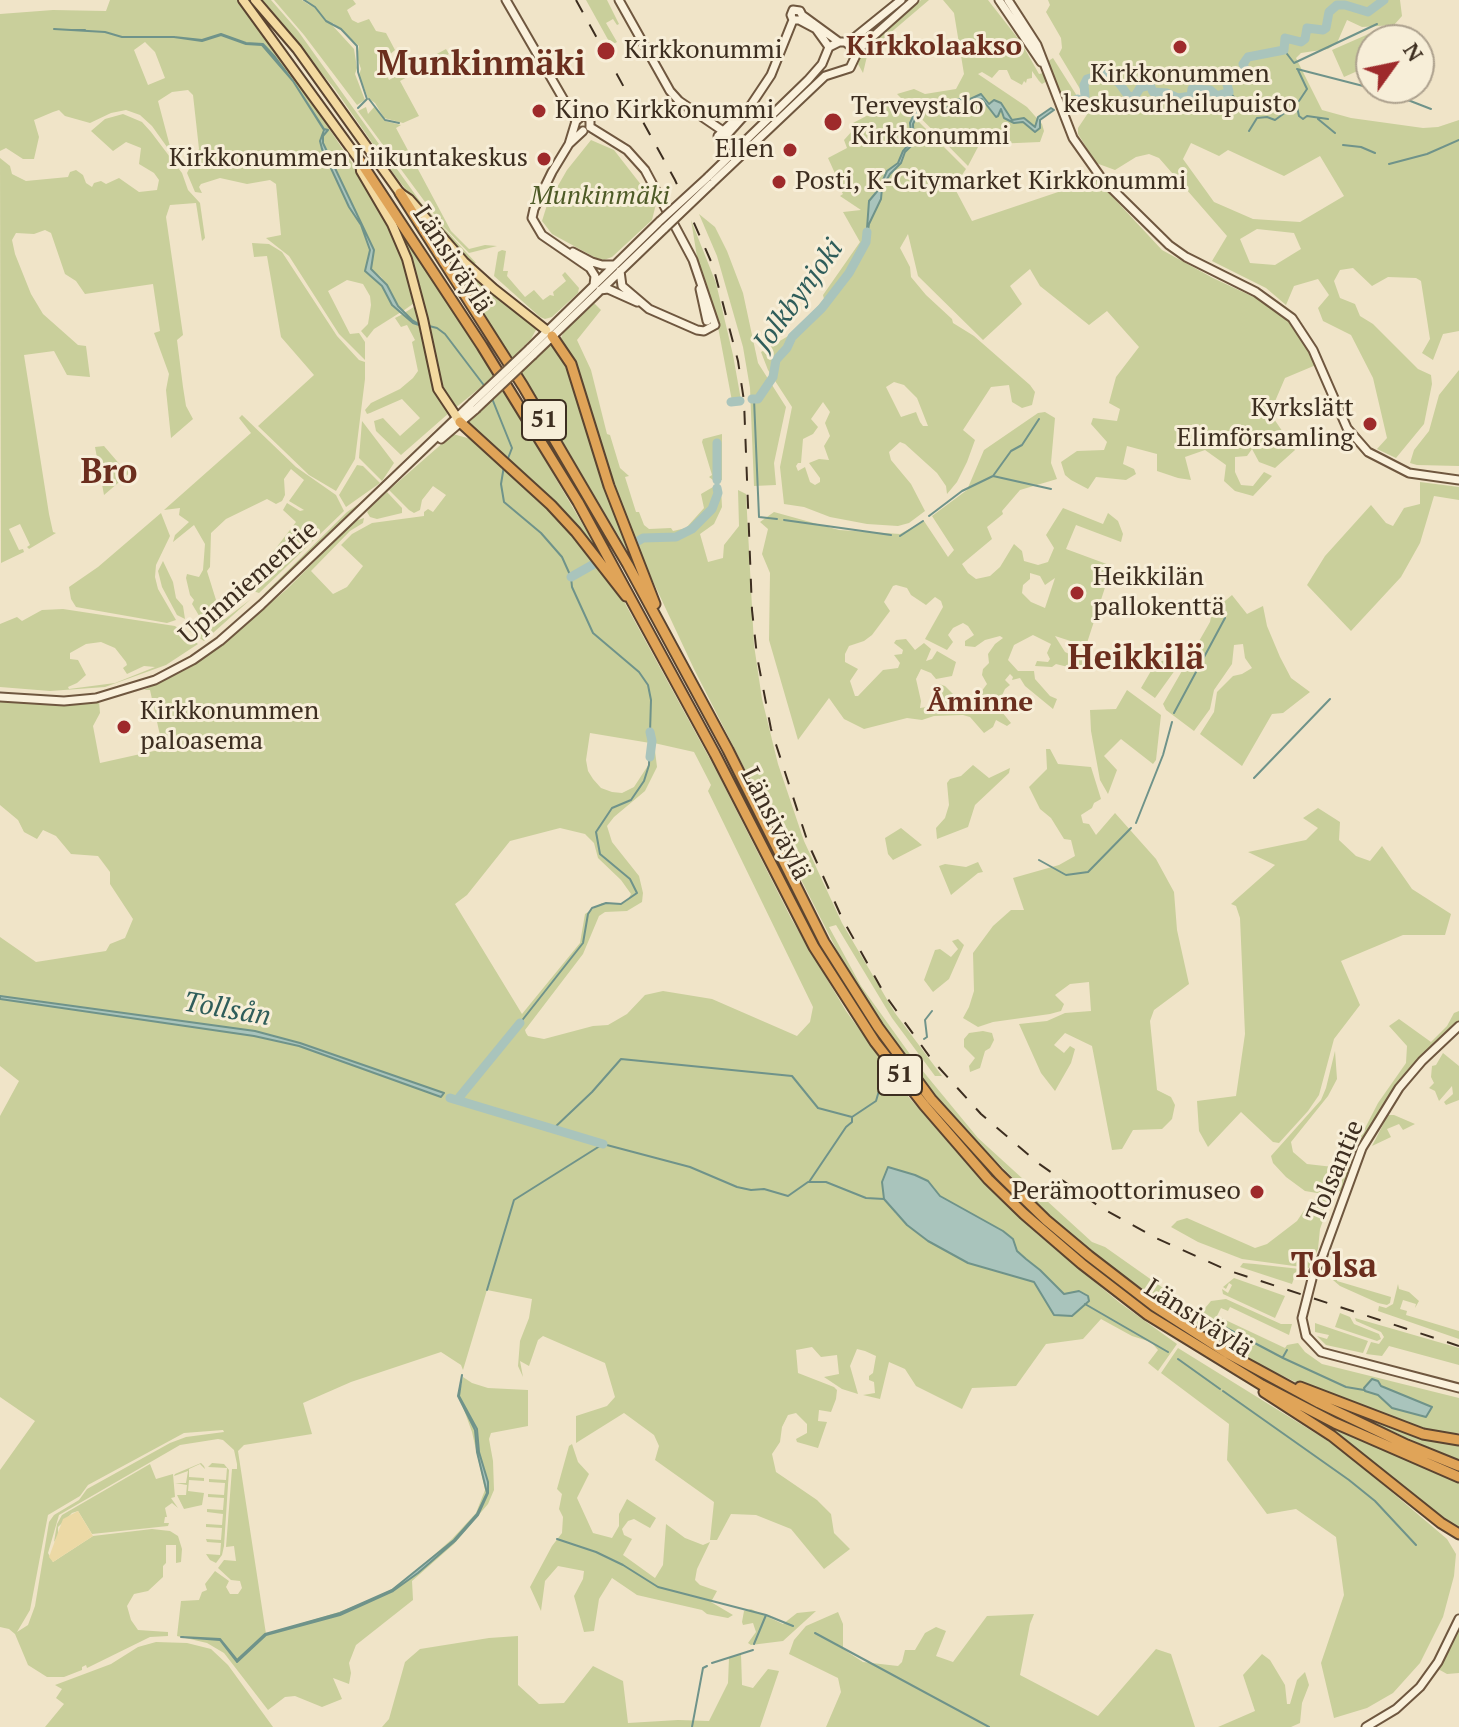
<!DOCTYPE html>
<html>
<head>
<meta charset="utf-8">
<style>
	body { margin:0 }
	#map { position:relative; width:1459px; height:1727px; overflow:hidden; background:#f0e4c8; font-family:"PT Serif",serif }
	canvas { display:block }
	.north { position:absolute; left:1355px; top:24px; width:80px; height:80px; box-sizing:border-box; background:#f7eed8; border:2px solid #ada18e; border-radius:50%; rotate:57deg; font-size:22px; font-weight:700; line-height:32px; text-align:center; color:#3d2e20 }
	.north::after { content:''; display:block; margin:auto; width:28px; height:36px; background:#9e2a2b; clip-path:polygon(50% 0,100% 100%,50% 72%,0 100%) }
</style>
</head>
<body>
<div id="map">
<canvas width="1459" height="1727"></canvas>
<div class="north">N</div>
</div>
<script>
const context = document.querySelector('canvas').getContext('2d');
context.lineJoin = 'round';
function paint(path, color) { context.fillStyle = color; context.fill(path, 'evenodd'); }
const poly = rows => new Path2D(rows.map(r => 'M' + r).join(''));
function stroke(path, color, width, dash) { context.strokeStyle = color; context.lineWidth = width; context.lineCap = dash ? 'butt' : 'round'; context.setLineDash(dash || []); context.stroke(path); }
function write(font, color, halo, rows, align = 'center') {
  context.font = font + ' "PT Serif",serif'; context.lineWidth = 6; context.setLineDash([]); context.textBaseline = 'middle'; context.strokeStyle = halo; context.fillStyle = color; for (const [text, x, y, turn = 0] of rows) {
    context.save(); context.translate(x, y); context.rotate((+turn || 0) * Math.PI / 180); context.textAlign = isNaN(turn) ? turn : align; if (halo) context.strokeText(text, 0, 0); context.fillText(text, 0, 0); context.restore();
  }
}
paint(poly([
	[110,0,238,0,280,56,369,188,385,217,406,264,417,301,403,311,391,296,389,288,381,277,371,269,374,250,327,154,323,143,323,136,328,131,326,129,320,141,322,149,349,207,361,226,370,250,365,271,382,286,389,300,401,312,374,329,367,338,361,331,368,324,371,305,370,296,363,284,347,280,328,291,350,334,359,333,365,342,365,360,339,334,289,256,266,238,281,235,276,184,270,180,247,184,220,178,201,184,199,187,202,193,195,192,187,173,199,149,193,95,188,90,172,92,158,101,172,154,152,126,140,115,126,110,111,113,90,123,65,116,59,110,53,112,34,120,39,137,34,159,23,159,6,148,0,151,0,14,53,10,106,11],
	[145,42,155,52,165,78,148,85,134,50],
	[260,0,271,0,298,31,422,204,476,263,472,265,433,224,396,177,334,88],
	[274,0,302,0,311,6,305,0,353,0,356,4,347,10,352,20,358,23,369,19,376,31,386,33,395,50,388,56,391,63,385,72,389,80,446,49,449,54,400,81,419,116,403,123,384,118,375,103,368,98,359,75,361,69,357,57,359,46,333,23,332,25,354,49,357,68,355,74,365,100,357,105,304,35],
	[586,0,607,0,619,24,617,25,613,19,606,23,617,42,611,45],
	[921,0,929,0,868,52,863,73,858,64,863,50],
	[943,0,988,0,1020,41,1006,51,1022,44,1039,74,1043,73,1047,81,1042,84,1039,81,1032,71,1032,78,1027,79,1026,83,1024,81,1022,85,1011,79,1007,70,999,70,992,78,982,72,978,74,1027,107,1042,124,1044,131,1040,142,994,144,978,147,968,166,897,94,914,89,925,94,956,89,964,74,954,13],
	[1048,0,1400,0,1402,16,1394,25,1362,27,1347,20,1337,43,1328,49,1301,53,1296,58,1322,110,1351,118,1423,128,1438,127,1459,120,1459,331,1443,334,1433,360,1422,353,1430,339,1421,281,1416,278,1388,277,1372,286,1353,268,1340,270,1334,281,1340,298,1355,304,1360,316,1373,324,1418,369,1431,375,1432,384,1424,424,1396,458,1377,449,1387,438,1373,378,1351,335,1323,321,1318,308,1329,295,1318,279,1294,286,1286,305,1266,288,1212,261,1227,236,1159,158,1149,154,1136,157,1115,170,1096,163,1078,134,1078,128,1088,113,1086,99,1059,54,1062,48,1061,38,1046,12,1050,5],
	[1191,143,1219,156,1228,150,1284,176,1320,156,1344,196,1300,222,1253,219,1214,202,1183,159],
	[1257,229,1294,233,1301,249,1275,265,1250,263,1240,239],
	[1373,32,1377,40,1371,40,1371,65,1344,77,1332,50],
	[1053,58,1077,96,1061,100,1047,62],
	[897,100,966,169,954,187,972,221,1076,186,1094,177,1162,250,1213,278,1275,307,1296,328,1316,365,1285,378,1270,413,1295,450,1275,468,1259,462,1252,449,1247,456,1235,457,1235,472,1241,485,1253,486,1264,472,1272,476,1253,496,1235,491,1224,481,1226,465,1205,450,1185,457,1191,480,1178,478,1157,471,1157,454,1127,446,1123,464,1134,469,1136,474,1126,480,1096,477,1088,489,1071,480,1065,475,1061,462,1077,451,1104,450,1107,442,1091,424,1093,418,1117,421,1120,409,1109,403,1116,377,1139,347,1107,311,1089,325,1040,286,1030,269,1010,286,1022,304,983,340,918,276,908,234,900,248,910,267,911,277,926,295,952,319,953,323,974,336,1030,385,1035,392,1032,405,1022,408,1012,402,1009,385,991,387,963,430,975,440,967,462,957,482,947,494,946,486,937,473,905,444,900,442,889,452,891,460,911,484,925,511,909,523,898,526,867,524,830,517,804,507,784,504,780,467,792,407,768,370,761,352,795,332,824,299,823,295,860,242,843,212,861,210,840,196,843,194,836,182,838,180,828,158,847,148,844,140,853,130,850,126,853,123],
	[894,382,904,385,917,398,928,426,923,426,920,422,916,412,901,417,886,387],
	[823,402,830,412,825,423,830,436,824,446,829,460,819,459,809,463,820,478,820,482,815,485,810,482,805,467,798,471,796,466,798,463,801,463,803,439,813,434,818,427,811,419],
	[375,106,385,121,401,125,396,128,451,231,469,249,485,245,497,246,469,253,442,225,358,111,366,107,368,114],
	[123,114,142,122,151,132,182,173,188,190,200,203,205,238,202,241,196,203,170,205,166,217,183,335,177,340,183,387,186,406,193,419,171,438,166,390,169,374,154,333,160,331,153,284,85,294,76,281,65,274,51,233,45,230,34,234,16,233,12,240,15,254,31,294,43,314,78,345,86,346,90,377,67,375,54,351,24,355,49,514,53,532,56,533,29,549,27,547,30,545,20,524,9,529,19,550,23,549,24,552,1,563,0,158,10,166,12,174,26,181,68,177,70,172,76,170,83,175,86,183,92,187,94,183,101,181,106,184,119,178,139,192,157,190,159,180,154,173,139,164,141,148,126,142,113,151,91,131,105,119],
	[591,140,614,150,656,204,652,220,612,257,604,260,596,258,552,234,542,221,547,205,567,170],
	[699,214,715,227,727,251,743,293,758,363,786,407,774,463,776,485,754,486,750,388,743,347,717,256],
	[691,220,716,283,733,355,741,400,732,401,718,327,698,263],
	[396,224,505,392,613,576,469,425,467,422,471,418,496,396,486,383,454,409,441,386],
	[434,235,476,278,537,328,531,339,512,358],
	[252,243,269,244,282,252,337,336,359,360,365,362,365,379,355,459,336,491,309,475,258,426,314,375,281,337,267,256,254,257],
	[502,250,506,251,503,271,508,271,507,276,525,297,534,290,543,300,550,295,554,296,553,292,566,281,562,275,565,272,579,288,578,293,552,317,545,319,540,317,494,276,498,252],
	[593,302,601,310,577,340,591,370,607,434,610,435,620,468,629,476,625,477,636,512,639,512,644,525,649,529,671,528,673,531,686,528,704,508,701,494,713,487,715,489,721,488,722,507,714,524,700,534,708,562,723,558,724,545,739,526,738,490,746,494,754,645,762,699,778,764,804,841,842,923,895,1013,942,1076,935,1076,892,1018,836,925,829,927,861,986,917,1064,978,1138,1092,1242,1105,1247,1200,1314,1211,1301,1226,1299,1281,1324,1292,1324,1289,1335,1230,1307,1228,1311,1221,1308,1217,1316,1285,1348,1287,1345,1298,1343,1305,1352,1322,1364,1459,1398,1459,1433,1432,1433,1310,1389,1262,1366,1194,1325,1096,1256,1045,1211,949,1113,901,1052,852,980,694,669,636,545,612,481,579,372,561,338,565,329],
	[417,305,421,324,409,319,422,326,430,375,449,413,401,455,376,431,374,421,383,418,400,436,420,418,402,399,370,413,367,414,365,410,371,403,400,389,413,378,418,371,412,342,415,340,407,325,401,327,395,318,403,314,407,317,404,313],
	[550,342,569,371,643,577,521,372],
	[1459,370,1459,466,1417,465,1410,463,1414,450,1429,431,1439,395],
	[1045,412,1055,418,1051,463,1057,479,1020,490,1002,511,1003,514,987,527,992,539,962,564,968,573,976,579,990,576,1000,567,1014,544,1022,551,1024,561,1038,565,1048,562,1054,548,1046,535,1063,508,1103,524,1108,513,1118,521,1123,534,1121,542,1076,525,1066,549,1112,566,1086,646,1055,636,1065,652,1084,661,1085,667,1072,668,1056,664,1052,667,1035,666,1037,661,1048,662,1050,659,1047,653,1051,644,1033,635,1014,645,1008,660,1018,671,1034,671,1035,679,1050,696,1057,699,1053,709,1025,686,1020,678,1012,680,1013,677,1010,674,1005,680,1010,685,1005,689,997,706,1011,723,1007,726,996,720,993,727,984,733,970,717,963,715,934,716,922,720,907,718,864,729,844,719,829,698,798,740,769,640,770,573,762,554,768,529,760,522,774,512,839,530,900,534,924,521,948,557,954,550,932,516,967,490,984,450,1038,413],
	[1030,573,1040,576,1045,585,1055,578,1045,608,1031,602,1022,593,1023,585,1030,579],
	[896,585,907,588,911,595,926,605,935,597,941,601,943,607,925,639,947,650,953,642,948,635,953,628,963,623,968,626,974,635,965,641,965,646,975,647,985,640,1000,636,1003,638,995,644,988,654,989,663,983,669,982,675,987,684,981,692,986,704,979,714,975,708,981,701,980,697,977,696,973,701,953,694,945,686,939,684,935,686,934,688,937,691,933,694,934,698,941,701,941,705,920,708,921,701,916,679,921,669,931,673,936,679,952,676,956,662,937,651,932,659,926,661,931,649,924,643,915,650,906,639,896,640,894,643,903,650,902,654,894,655,900,663,898,668,883,670,858,696,855,696,850,681,858,669,845,662,845,654,849,646,864,641,872,635,890,611,884,602,893,586],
	[242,415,296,467,336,495,344,511,259,593,253,591,241,579,253,578,296,522,283,510,287,503,300,511,304,510,289,501,304,480,291,469,284,479,285,495,282,501,276,504,267,499,226,519,211,533,210,567,207,571,216,600,222,603,236,593,236,583,242,588,243,595,238,603,228,610,217,616,201,619,192,604,194,600,190,595,186,578,187,574,199,577,203,570,205,544,194,525,173,542,175,535,189,522,179,515,180,508,164,510,251,433,239,418],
	[362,421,394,463,382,481,359,458],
	[453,434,471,439,489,456,491,454,558,517,621,596,717,772,792,920,846,1011,906,1094,966,1163,1036,1233,1120,1303,1177,1344,1158,1371,1148,1363,1158,1350,1151,1342,1132,1336,1101,1319,1083,1339,1046,1344,1016,1386,972,1388,962,1409,916,1386,905,1369,889,1362,880,1399,863,1395,875,1393,874,1382,869,1380,869,1376,873,1373,876,1356,865,1351,857,1349,850,1366,858,1394,842,1389,824,1377,839,1374,837,1355,821,1357,812,1347,796,1350,798,1373,834,1387,837,1390,836,1399,831,1412,819,1410,818,1421,827,1422,818,1448,797,1442,796,1439,807,1433,807,1424,796,1413,788,1415,782,1427,780,1442,772,1454,776,1472,817,1500,831,1514,834,1533,850,1549,824,1569,791,1529,756,1515,731,1514,717,1540,710,1540,714,1502,655,1460,659,1446,654,1435,624,1413,576,1443,576,1416,607,1406,615,1397,605,1363,543,1336,538,1340,529,1366,520,1361,523,1377,518,1366,520,1341,529,1318,532,1299,487,1290,463,1370,461,1365,441,1352,351,1382,303,1403,312,1434,244,1445,238,1451,266,1634,339,1612,374,1598,392,1589,417,1570,452,1539,476,1513,485,1490,472,1432,459,1396,463,1377,472,1383,488,1388,528,1390,528,1426,491,1433,489,1439,493,1461,494,1490,488,1504,454,1544,412,1581,413,1600,356,1645,349,1663,351,1673,349,1684,333,1678,342,1699,322,1707,295,1696,285,1697,268,1710,224,1653,207,1643,177,1636,181,1601,199,1600,202,1592,207,1590,205,1584,215,1571,229,1581,226,1587,230,1594,238,1594,242,1588,240,1581,231,1580,218,1568,224,1560,236,1561,234,1546,226,1547,232,1469,237,1469,237,1464,234,1450,223,1440,218,1439,180,1445,59,1515,48,1553,53,1562,93,1536,152,1529,170,1531,178,1536,182,1549,181,1562,176,1563,176,1545,166,1545,166,1563,163,1566,163,1577,148,1591,134,1594,127,1606,131,1620,138,1630,168,1632,168,1636,150,1637,87,1668,86,1665,82,1667,82,1670,64,1677,47,1677,28,1665,15,1634,9,1629,0,1627,0,1470,35,1421,0,1397,0,1116,19,1081,0,1066,0,937,36,962,106,951,110,944,125,938,133,919,110,884,110,872,98,856,71,854,56,836,43,830,37,839,24,832,18,820,0,805,0,701,41,704,74,704,99,701,100,713,93,726,100,763,163,749,150,690,144,690,191,667,218,648,287,589,355,521,364,518,363,523,350,531,311,571,333,594,347,587,363,566,341,545,352,534,372,523,424,516,424,512,428,509,433,512,446,495,433,486,422,500,420,510,414,513,409,510,389,490],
	[590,733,650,743,649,764,634,787,622,793,612,792,601,788,593,779,588,771,586,760],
	[654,743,694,752,711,785,708,791,813,1007,810,1022,797,1036,712,999,663,991,645,995,627,1014,608,1025,593,1026,544,1039,528,1036,526,1033,525,1030,583,954,599,916,605,912,627,911,642,902,643,893,639,876,612,842,607,826,614,817,645,791,657,767],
	[560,828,585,834,594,843,598,858,621,880,631,894,627,901,619,904,602,903,585,914,580,943,522,1014,455,904,467,895,510,841],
	[928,1181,940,1196,1013,1238,1017,1251,1065,1294,1079,1291,1082,1306,1072,1316,1054,1315,1034,1282,988,1269,928,1241,907,1225,895,1213],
	[223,1430,224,1432,186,1437,170,1443,87,1489,79,1500,54,1515,49,1522,35,1606,28,1625,17,1632,30,1610,48,1515,80,1496,88,1485,184,1433],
	[722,434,722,480,713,480,709,477,712,475,702,442,703,439],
	[104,446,122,467,128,463,132,471,104,495,95,447],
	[357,465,363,466,380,483,346,507,339,495],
	[1420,482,1459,487,1459,500,1434,496,1420,543,1401,577,1351,631,1307,585,1325,556,1371,505,1386,523,1393,526,1404,508,1420,504],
	[387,492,402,508,402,513,377,519,370,517,367,512,370,508],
	[366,499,273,589,264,594,347,512],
	[161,513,170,536,156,565,155,577,158,589,176,620,167,623,76,607,71,599,69,587,98,567],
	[163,561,173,582,176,598,183,606,185,619,177,615,162,587,158,571],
	[1232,595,1247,614,1263,606,1267,626,1280,657,1291,678,1310,692,1283,713,1272,714,1242,766,1200,734,1214,712,1217,692,1233,676,1242,674,1252,668,1245,658,1243,644,1234,645,1232,664,1214,690,1210,709,1194,731,1166,710,1163,704,1210,622,1212,612],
	[251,599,204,641,189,631,225,619],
	[63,609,175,626,198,644,166,665,105,687,50,691,0,687,0,624,17,617,22,621,42,610],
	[101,642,115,648,126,662,127,665,123,668,127,674,144,666,155,667,115,683,69,689,68,687,77,683,86,675,78,660,70,659,70,653,86,644],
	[1167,659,1178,666,1155,698,1141,688,1155,664],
	[1127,690,1161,715,1156,760,1153,764,1121,739,1104,756,1117,770,1108,794,1100,780,1091,731,1090,710,1116,709],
	[1046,749,1050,749,1058,764,1091,767,1101,799,1094,803,1092,808,1081,815,1083,823,1089,824,1096,835,1115,813,1156,859,1174,892,1177,930,1189,984,1154,1010,1150,1021,1157,1090,1171,1097,1175,1105,1172,1119,1162,1129,1133,1130,1122,1149,1112,1150,1092,1046,1065,1033,1054,1045,1064,1053,1070,1046,1075,1049,1071,1063,1055,1091,1041,1073,1019,1024,1047,1021,1065,1013,1091,1011,1089,982,1070,984,1055,995,1064,1004,1061,1011,1050,1014,993,1022,978,1027,963,1018,969,1007,974,991,973,953,993,926,1011,910,1024,910,1013,878,1059,865,1075,856,1071,840,1064,839,1051,818,1040,809,1029,787,1047,769],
	[973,765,989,778,1010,768,1009,773,975,805,968,827,937,839,936,828,945,818,949,805,947,783,950,779,961,776],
	[1318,808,1340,822,1339,840,1356,856,1370,861,1382,846,1412,889,1451,914,1445,935,1403,935,1341,961,1360,1005,1334,1039,1319,1095,1308,1111,1279,1143,1273,1142,1241,1112,1208,1147,1199,1131,1197,1101,1236,1096,1245,1034,1240,918,1236,906,1231,904,1275,865,1248,852,1306,840,1318,828,1303,818],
	[901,828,922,845,893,860,888,854,885,838],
	[978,862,983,872,978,873,951,895,939,866,945,864,966,867],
	[958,939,964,945,949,979,933,992,924,980,935,950,940,949,951,957,958,949,952,941],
	[1459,1011,1459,1022,1411,1068,1379,1112,1355,1155,1341,1191,1323,1194,1305,1191,1286,1177,1273,1163,1271,1156,1321,1100,1326,1088,1335,1051,1337,1079,1328,1096,1291,1142,1293,1152,1307,1164,1342,1168,1346,1165,1378,1103,1406,1063,1407,1046,1389,1026,1399,1019,1431,1042,1447,1026,1454,1013],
	[983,1031,992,1033,994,1040,990,1048,985,1051,980,1068,970,1072,969,1066,975,1058,964,1047,964,1039,969,1033],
	[1443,1053,1459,1066,1459,1100,1446,1105,1444,1102,1453,1094,1452,1086,1439,1101,1435,1091,1429,1088,1434,1083,1431,1077,1432,1066,1436,1065],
	[1388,1115,1394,1115,1415,1124,1403,1130,1399,1124,1387,1129,1391,1137,1372,1146],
	[1316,1198,1328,1198,1330,1201,1320,1229,1318,1249,1309,1268,1242,1259,1198,1242,1171,1227,1177,1221,1187,1218,1255,1248,1267,1244,1297,1221,1309,1203],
	[1243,1263,1255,1264,1300,1269,1296,1272,1292,1284,1240,1267],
	[1338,1275,1337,1281,1391,1297,1390,1303,1387,1305,1378,1303,1340,1286,1333,1280],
	[1234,1278,1285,1296,1275,1318,1223,1294,1222,1289,1228,1293,1232,1285,1229,1283,1226,1289,1223,1287],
	[1398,1284,1399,1289,1409,1292,1419,1301,1415,1308,1416,1304,1403,1300,1400,1309,1407,1311,1406,1315,1459,1331,1459,1339,1378,1311,1379,1306,1386,1308,1393,1304],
	[1340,1313,1350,1317,1354,1324,1379,1334,1381,1339,1377,1341,1335,1327],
	[1355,1318,1459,1348,1459,1365,1389,1346,1382,1356,1366,1354,1371,1342,1379,1344,1384,1337,1381,1332,1356,1321],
	[1315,1323,1368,1341,1363,1353,1326,1345,1317,1336,1327,1339,1329,1335,1315,1332],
	[1178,1348,1341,1449,1447,1539,1456,1554,1454,1576,1443,1617,1420,1663,1393,1693,1367,1708,1334,1718,1321,1663,1344,1595,1336,1537,1296,1509,1267,1514,1227,1460,1229,1424,1161,1373],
	[1338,1405,1429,1440,1459,1444,1459,1461,1335,1406],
	[1310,1416,1459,1482,1459,1532,1361,1453],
	[572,1444,578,1462,589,1474,577,1498,593,1533,612,1538,619,1526,619,1514,627,1499,656,1518,650,1528,634,1519,628,1521,622,1529,624,1535,632,1539,623,1555,655,1578,663,1565,666,1524,685,1538,703,1545,710,1542,697,1569,695,1580,700,1585,717,1591,711,1602,733,1615,728,1618,707,1614,702,1610,637,1595,612,1578,599,1599,594,1631,584,1632,574,1596,583,1579,584,1571,558,1566,545,1581,541,1611,530,1587,552,1546,562,1533,563,1517,559,1509,562,1494,557,1489,569,1446],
	[201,1463,204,1466,205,1469,200,1464,189,1469,189,1477,204,1478,204,1481,189,1480,188,1491,204,1493,202,1505,184,1509,177,1495,186,1495,187,1485,175,1483,186,1483,188,1471,174,1476,175,1474],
	[212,1463,224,1464,229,1470,224,1546,222,1555,216,1563,210,1560,206,1554,220,1555,221,1543,207,1542,206,1539,221,1540,222,1528,206,1527,206,1524,222,1525,223,1514,207,1512,207,1509,223,1510,224,1498,208,1497,208,1494,224,1495,225,1483,209,1482,209,1479,226,1480,227,1468,208,1467],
	[150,1464,156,1479,173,1474,175,1497,171,1498,178,1508,172,1503,165,1508,167,1517,165,1517,164,1523,169,1523,168,1526,92,1534,78,1511,72,1513,58,1527,58,1536,54,1542,57,1524,62,1515],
	[751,1609,783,1624,797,1613,816,1611,783,1641,751,1645,748,1643,756,1632,753,1623,743,1625,742,1622,744,1611],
	[838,1612,843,1624,843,1649,863,1662,898,1666,902,1662,905,1650,915,1650,925,1633,936,1627,946,1631,936,1656,953,1662,987,1616,1034,1614,1030,1624,1020,1675,1098,1716,1156,1649,1171,1654,1195,1727,826,1727,841,1692,838,1678,789,1654,794,1640,806,1626],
	[1459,1627,1459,1673,1447,1674,1438,1669],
	[518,1636,518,1685,539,1704,564,1703,593,1666,623,1681,628,1723,678,1720,709,1721,728,1683,729,1658,741,1654,742,1685,753,1688,768,1669,779,1671,760,1727,382,1727,389,1719,405,1662,420,1649,489,1638],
	[156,1642,187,1643,211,1649,228,1665,273,1727,45,1727,64,1704,56,1698,62,1689,55,1685,111,1664,138,1647],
	[1262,1654,1270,1660,1285,1685,1287,1704,1290,1704,1297,1680,1305,1672,1309,1685,1302,1703,1300,1723,1291,1727,1218,1727,1255,1711,1243,1675]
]), '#c9cf9b');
paint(poly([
	[78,1511,93,1536,53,1562,49,1557,63,1519]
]), '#ecd9a5');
const water = poly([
	[54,29,105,32,122,37,174,37,202,40,221,34,246,43,263,44,275,57,293,81,324,129,328,130,323,136,323,143,374,250,371,269,387,285,398,306,412,320,422,326,413,323,392,305,382,286,365,271,370,250,361,225,349,207,322,149,320,141,324,130,293,81,262,45,246,44,221,35,202,41,174,37,122,37,105,32,54,29],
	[981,94,989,104,994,100,1001,103,1012,120,1024,118,1035,127,1038,117,1051,108,1054,110,1040,120,1040,128,1035,132,1023,122,1014,123,1004,118,1001,109,998,116,996,117,982,99,970,103,958,103,953,112,925,105,921,107,913,124,914,143,905,152,901,163,890,174,882,188,881,199,869,224,866,242,869,201,879,189,887,171,898,163,903,151,912,141,910,123,918,106,926,102,950,108,958,99,968,100,981,94],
	[0,996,255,1031,300,1043,444,1093,441,1097,299,1046,254,1036,0,999,0,996],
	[888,1167,915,1175,928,1181,940,1196,1003,1231,1013,1239,1017,1251,1026,1259,1040,1270,1064,1294,1079,1291,1088,1296,1089,1301,1072,1316,1054,1315,1034,1282,968,1263,928,1241,907,1225,884,1199,882,1182,888,1167],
	[462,1375,459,1396,477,1429,479,1452,488,1482,488,1493,478,1515,455,1541,418,1573,393,1591,340,1615,266,1635,237,1662,220,1640,181,1637,220,1639,237,1660,265,1634,340,1613,392,1590,454,1540,477,1514,487,1493,477,1452,475,1430,458,1396,462,1375],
	[1372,1379,1378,1381,1381,1386,1432,1407,1426,1417,1392,1408,1378,1395,1365,1391,1364,1388,1372,1379]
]);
paint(water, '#a9c4bc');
stroke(water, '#6f938a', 2);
stroke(poly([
	[304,0,315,7,326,21,341,29,357,46,358,72,367,99,358,108],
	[72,30,85,30],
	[1284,50,1294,63,1377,24],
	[1297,69,1371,88],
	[1298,70,1307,89,1299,101],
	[1371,88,1389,93],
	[1229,92,1236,99],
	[1395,95,1431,109],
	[369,99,385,120,399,123],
	[1240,103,1244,106],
	[1297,107,1299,116,1303,119,1307,116,1328,119],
	[1318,119,1335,133],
	[1249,131,1257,118,1267,117,1275,120,1290,109],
	[1343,145,1361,147,1375,153],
	[1389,164,1427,154,1459,140],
	[429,326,437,328,445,334,486,388],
	[491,396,512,448,507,461],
	[754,399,759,517,777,519],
	[504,466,501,484,504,502,541,533,562,557,571,577,572,587,593,633,639,672,648,685,651,700,649,765,644,781,631,800,612,808,596,832,600,854,630,879,637,893,621,904,606,903,592,908,588,914,583,943,520,1023],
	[993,476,1011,451,1022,445,1039,419],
	[929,516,962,491,993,476,1051,489],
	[784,520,891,535],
	[900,536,923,521],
	[1174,713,1225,618],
	[1254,778,1330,699],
	[1136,823,1163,755,1172,722],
	[1039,860,1066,875,1088,872,1131,828],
	[924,1039,927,1037,925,1020,932,1011],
	[553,1129,592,1092,621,1059,792,1076,818,1108,852,1117],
	[809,1182,846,1127,852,1122,852,1117,876,1101,881,1084],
	[487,1290,514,1200,603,1144,690,1167,737,1187,751,1190,764,1189,788,1196,808,1182,826,1182,866,1198,884,1199],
	[1085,1304,1168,1352],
	[1213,1321,1283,1358,1346,1387,1364,1390],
	[1283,1357,1287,1350],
	[1178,1359,1220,1389],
	[1223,1391,1349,1480,1375,1501,1416,1545],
	[557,1539,596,1552,623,1565,658,1587,766,1615],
	[815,1633,989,1727],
	[754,1644,766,1615,793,1626],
	[712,1663,753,1650],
	[692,1727,703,1668,707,1666]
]), '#6f938a', 2);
stroke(poly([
	[1085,96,1084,85,1087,79,1104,74,1119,83,1129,97,1135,96,1140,88,1150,85,1153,92,1167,93,1178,98,1191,96,1192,89,1210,90,1217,96,1229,92,1224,73,1239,75,1247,73,1243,64,1248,57,1284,50,1285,38,1301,42,1305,39,1307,28,1323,30,1326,28,1329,12,1337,5,1345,5,1368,12,1384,0],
	[1065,104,1078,99],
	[752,399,758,399,773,377,776,360,787,348,792,337,822,308,849,273,866,242,867,232],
	[731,402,740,401],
	[717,443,717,480],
	[635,543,643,538,676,537,692,529,712,509,718,493,717,488],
	[571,577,594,564],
	[650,732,652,741,650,757],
	[450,1098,603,1144],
	[457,1100,520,1023]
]), '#a9c4bc', 9);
const secondary = poly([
	[506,0,576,121],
	[619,0,670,91,679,101,723,131,725,137],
	[999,0,1041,62],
	[1008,0,1037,45,1073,138,1102,179,1169,245,1186,257,1256,292,1292,318,1313,350,1347,428,1368,452,1409,473,1459,480],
	[793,20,799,20,816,29,829,47],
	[845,42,854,38,901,0],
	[576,121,582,116,586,116,590,120,590,127],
	[590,127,627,150,645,170,693,260,715,325],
	[583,131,569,144,552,172,534,209,532,218,542,235,590,268,595,276,594,285],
	[718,136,741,114],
	[725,137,743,117,771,75,793,20,791,15,793,10,800,11,802,15,839,42],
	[569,144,576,121],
	[708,177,808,80,822,64,829,47,839,42,845,42,852,47,855,55],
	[711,184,825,76,850,68,859,49,914,0],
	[573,252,592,262,602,265,613,265],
	[620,271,622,286,649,309,697,330,704,331,715,325],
	[700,289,707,321],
	[600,290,608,289,637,302],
	[529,349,660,221],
	[533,355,665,228],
	[441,439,476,409],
	[0,697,64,701,96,698,155,680,193,660,220,641,261,605,472,403],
	[1459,1026,1422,1061,1399,1088,1362,1148,1320,1263,1314,1271,1302,1318,1306,1336,1321,1352,1459,1388],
	[1366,1727,1396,1709,1420,1687,1438,1662,1459,1619]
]);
const primary = poly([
	[243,0,360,161,361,171,392,224,407,259,423,319,438,389,460,422],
	[255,0,297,49,400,193,409,199,464,262,494,289,546,330]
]);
const highway = poly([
	[360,161,482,346,578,502,715,754,814,947,875,1042,924,1105,988,1179,1024,1214,1082,1264,1148,1315,1262,1385,1335,1423,1459,1477],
	[400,193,523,386,628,565,728,750,824,942,878,1027,931,1099,999,1174,1046,1220,1089,1256,1154,1306,1227,1353,1319,1403,1407,1445,1459,1466],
	[552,336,571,364,609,486,655,604],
	[460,422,551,505,576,532,626,596],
	[1300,1387,1423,1434,1459,1440],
	[1264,1392,1332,1436,1441,1523,1459,1534]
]);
stroke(secondary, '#6f573f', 11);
stroke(primary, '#5b4430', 12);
stroke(highway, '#5b4430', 13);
stroke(secondary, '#faf1dc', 7);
stroke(primary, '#f3d9a0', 8);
stroke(highway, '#e0a458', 9);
stroke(poly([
	[576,0,675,180,713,266,738,361,744,401,752,610,757,656,771,729,808,843,842,918,885,995,932,1060,981,1114,1038,1163,1100,1207,1156,1238,1227,1270,1459,1346]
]), '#3d2e20', 2, [14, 14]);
const secondaryBridge = poly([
	[660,221,708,177],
	[665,228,711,184],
	[472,403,529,349],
	[476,409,533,355]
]);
stroke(secondaryBridge, '#6f573f', 11, []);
stroke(secondaryBridge, '#faf1dc', 7);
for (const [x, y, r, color] of [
	[1180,47,8,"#9e2a2b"],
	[606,51,10,"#9e2a2b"],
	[539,111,8,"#9e2a2b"],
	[833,122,10,"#9e2a2b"],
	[790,150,8,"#9e2a2b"],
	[544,159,8,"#9e2a2b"],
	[779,182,8,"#9e2a2b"],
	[1370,424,8,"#9e2a2b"],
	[1077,593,8,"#9e2a2b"],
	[124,727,8,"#9e2a2b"],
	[1257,1192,8,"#9e2a2b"]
]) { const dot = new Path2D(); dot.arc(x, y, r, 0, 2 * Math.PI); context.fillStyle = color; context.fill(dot); stroke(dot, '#f7eed8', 3); }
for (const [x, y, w] of [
	[544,420,44],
	[900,1075,44]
]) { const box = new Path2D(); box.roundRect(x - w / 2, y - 20, w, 40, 6); context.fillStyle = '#f7eed8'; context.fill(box); stroke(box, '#3d2e20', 2); }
write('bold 24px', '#3d2e20', null, [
	["51",544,420],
	["51",900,1075]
]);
write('26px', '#3d2e20', '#f7eed8', [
	["Kirkkonummi",624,51],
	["Kirkkonummen",1180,75,"center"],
	["keskusurheilupuisto",1180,105,"center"],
	["Terveystalo",851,107],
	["Kirkkonummi",851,137],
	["Kino Kirkkonummi",555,111],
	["Ellen",774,150,"right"],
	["Kirkkonummen Liikuntakeskus",528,159,"right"],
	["Posti, K-Citymarket Kirkkonummi",795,182],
	["Kyrkslätt",1354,409,"right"],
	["Elimförsamling",1354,439,"right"],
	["Heikkilän",1093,578],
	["pallokenttä",1093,608],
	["Kirkkonummen",140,712],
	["paloasema",140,742],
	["Perämoottorimuseo",1241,1192,"right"]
], 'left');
write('italic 26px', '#4d5a26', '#f7eed8', [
	["Munkinmäki",600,197]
]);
write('26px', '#3d2e20', '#f7eed8', [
	["Länsiväylä",452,260,57],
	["Upinniementie",249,583,-41],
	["Länsiväylä",775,824,63],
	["Tolsantie",1336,1171,-67],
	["Länsiväylä",1198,1319,33]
]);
write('bold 28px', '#6b2e1e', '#f7eed8', [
	["Kirkkolaakso",934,47],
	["Åminne",980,703]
]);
write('italic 28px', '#2f5d5a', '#f7eed8', [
	["Jolkbynjoki",799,296,-54],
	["Tollsån",227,1010,10]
]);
write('bold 34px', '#6b2e1e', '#f7eed8', [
	["Munkinmäki",481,65],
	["Bro",109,473],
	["Heikkilä",1136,659],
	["Tolsa",1334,1267]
]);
</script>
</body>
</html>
